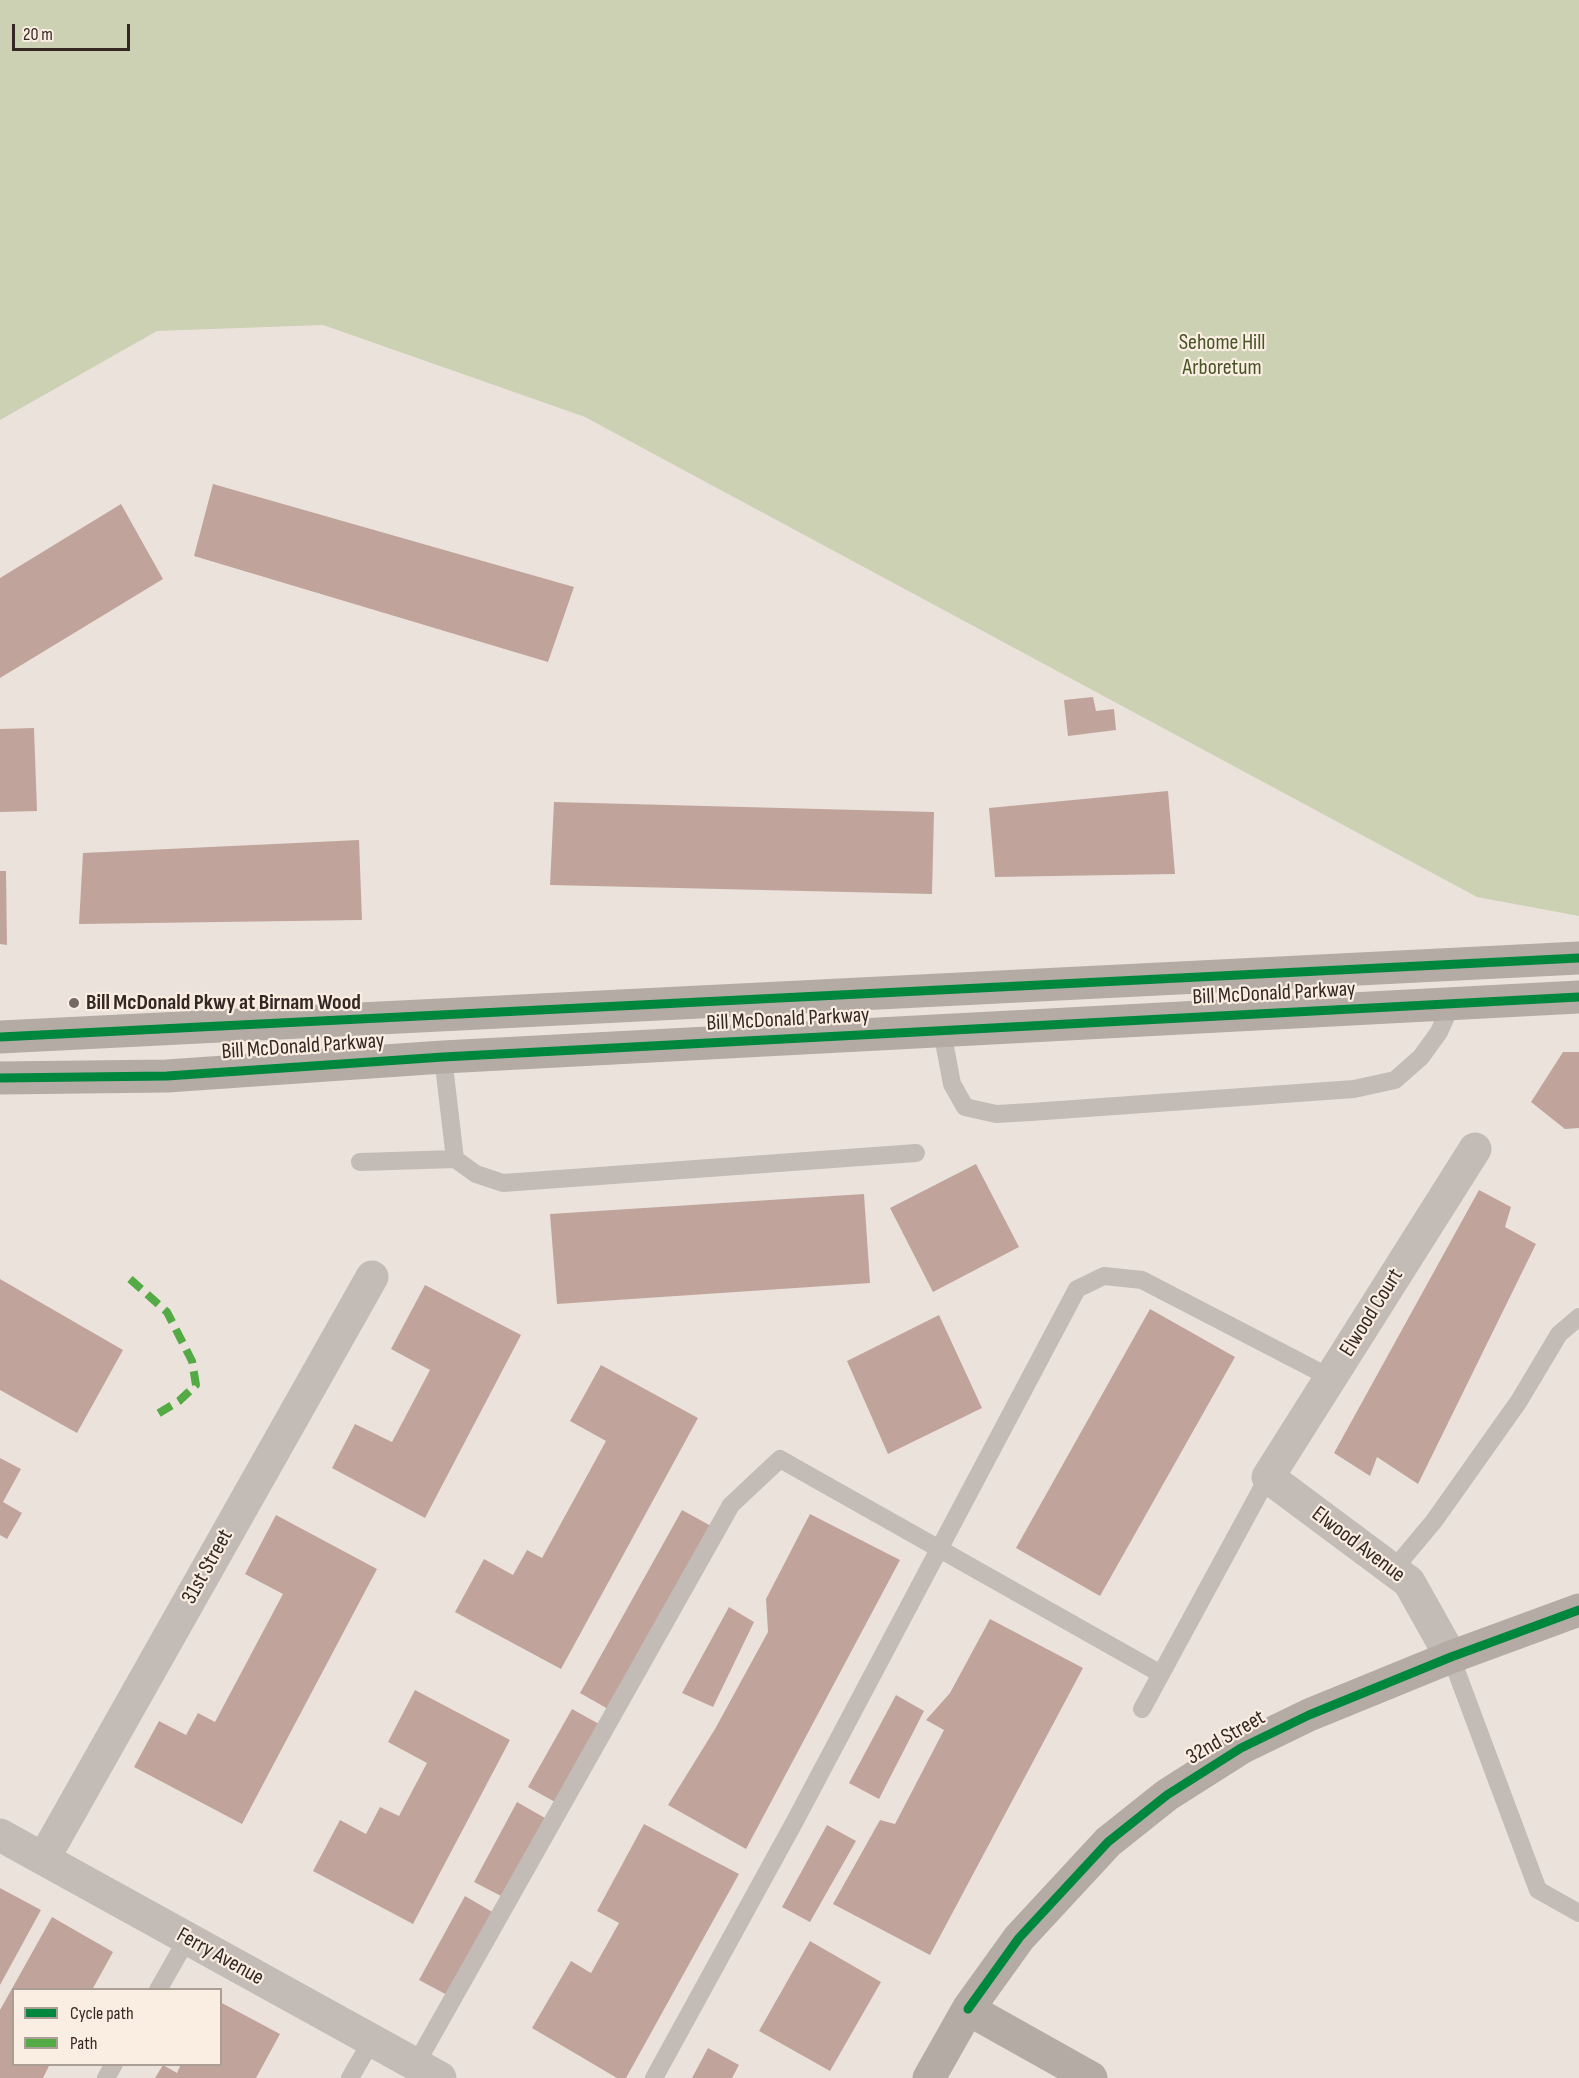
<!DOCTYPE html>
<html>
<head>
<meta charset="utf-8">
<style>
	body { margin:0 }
	#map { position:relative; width:1579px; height:2078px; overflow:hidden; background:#ebe3db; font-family:"Sofia Sans Condensed",sans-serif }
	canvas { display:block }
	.legend { position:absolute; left:12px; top:1988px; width:210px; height:78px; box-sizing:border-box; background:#faede1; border:2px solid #ab9e95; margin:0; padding:8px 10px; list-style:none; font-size:18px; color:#342824 }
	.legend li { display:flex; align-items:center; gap:12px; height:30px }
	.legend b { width:30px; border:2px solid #ab9e95 }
	.scale { position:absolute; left:12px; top:24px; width:118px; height:27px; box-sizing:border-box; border:3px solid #342824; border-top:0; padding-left:8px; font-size:18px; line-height:21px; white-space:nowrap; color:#342824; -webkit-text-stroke:4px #faede1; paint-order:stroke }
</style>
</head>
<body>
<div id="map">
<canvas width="1579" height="2078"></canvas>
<ul class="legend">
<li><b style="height:8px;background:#00873e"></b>Cycle path</li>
<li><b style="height:8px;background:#54aa44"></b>Path</li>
</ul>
<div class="scale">20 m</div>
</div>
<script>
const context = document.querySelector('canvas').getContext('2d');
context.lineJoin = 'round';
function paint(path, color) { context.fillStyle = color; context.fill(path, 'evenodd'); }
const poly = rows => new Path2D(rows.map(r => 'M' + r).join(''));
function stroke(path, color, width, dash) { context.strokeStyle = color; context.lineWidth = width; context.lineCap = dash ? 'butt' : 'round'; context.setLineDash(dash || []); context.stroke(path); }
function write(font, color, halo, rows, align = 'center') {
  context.font = font + ' "Sofia Sans Condensed",sans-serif'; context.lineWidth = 4.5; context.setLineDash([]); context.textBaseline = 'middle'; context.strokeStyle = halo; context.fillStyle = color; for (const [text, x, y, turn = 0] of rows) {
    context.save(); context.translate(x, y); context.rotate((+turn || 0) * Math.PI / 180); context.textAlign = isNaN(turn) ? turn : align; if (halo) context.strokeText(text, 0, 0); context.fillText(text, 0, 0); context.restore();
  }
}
paint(poly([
	[0,0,1579,0,1579,916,1477,897,585,417,323,325,157,331,0,420]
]), '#cdd1b4');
paint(poly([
	[213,484,574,587,548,662,194,556],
	[121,504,163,579,0,678,0,578],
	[1093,697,1096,711,1114,709,1116,730,1068,736,1064,700],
	[34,728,37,811,0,812,0,729],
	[1168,791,1175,874,995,877,989,808],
	[554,802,934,812,932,894,550,885],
	[359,840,362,920,79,924,83,853],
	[0,871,6,871,7,945,0,944],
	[1563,1052,1579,1052,1579,1128,1565,1129,1531,1102],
	[976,1164,1019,1247,933,1292,890,1208],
	[1479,1190,1511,1207,1505,1227,1536,1244,1418,1484,1377,1457,1370,1476,1334,1453],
	[864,1194,870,1283,557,1304,550,1214],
	[0,1279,123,1350,77,1433,0,1390],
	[425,1285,521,1335,425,1518,332,1468,355,1424,392,1442,430,1370,391,1349],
	[1150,1309,1235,1357,1100,1596,1016,1548],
	[939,1315,982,1408,888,1454,847,1361],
	[601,1365,698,1418,561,1669,455,1612,484,1559,513,1575,527,1550,542,1558,606,1441,570,1421],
	[0,1458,21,1469,3,1502,22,1513,7,1539,0,1535],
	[682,1510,711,1526,608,1709,580,1693],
	[810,1514,900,1560,746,1849,668,1805,715,1729,768,1632,766,1599],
	[276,1515,377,1569,242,1824,134,1767,159,1721,186,1735,198,1713,215,1722,283,1594,245,1574],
	[729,1607,754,1622,713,1707,682,1693],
	[990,1619,1083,1668,930,1955,833,1904,880,1820,895,1824,944,1730,926,1720,950,1693],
	[415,1690,510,1740,413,1924,313,1871,340,1820,366,1834,380,1807,399,1816,427,1763,388,1742],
	[896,1695,924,1711,879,1799,849,1783],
	[572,1709,599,1724,555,1802,528,1787],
	[517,1802,545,1818,503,1897,474,1882],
	[644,1824,739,1874,626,2078,617,2078,532,2028,571,1961,591,1973,619,1923,597,1911],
	[827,1825,856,1841,810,1922,782,1907],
	[0,1888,41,1910,0,1985],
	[465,1896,494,1913,449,1996,419,1980],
	[52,1917,113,1952,92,1990,14,1990,14,2064,50,2064,43,2078,0,2078,0,2010],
	[810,1941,881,1982,830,2071,759,2031],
	[220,2002,280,2034,256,2078,155,2078,163,2065,177,2073,181,2064,220,2064],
	[708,2048,739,2065,732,2078,692,2078]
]), '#c0a49b');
stroke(poly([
	[942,1031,952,1084,965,1107,996,1114,1031,1112,1354,1089,1395,1080,1421,1057,1439,1032,1452,1003],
	[455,1159,476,1174,503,1183,916,1153],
	[360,1162,455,1159,443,1057],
	[1393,1570,1434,1521,1519,1401,1559,1334,1579,1317],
	[1451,1657,1538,1890,1579,1913],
	[1142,1709,1268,1477],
	[158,1990,187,1939],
	[416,2064,731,1505,780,1459,1161,1674],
	[106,2078,114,2064],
	[350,2078,372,2040],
	[654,2078,795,1821,1077,1289,1104,1276,1142,1280,1331,1378]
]), '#c3bbb5', 18);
stroke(poly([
	[1451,1657,1409,1582,1268,1477,1475,1149],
	[0,1835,440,2078],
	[44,1858,372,1277]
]), '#c3bbb5', 33);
stroke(poly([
	[0,1037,1579,958],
	[0,1078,167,1076,443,1057,1579,997],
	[968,2009,1091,2078],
	[929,2078,968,2009,1019,1938,1108,1842,1167,1795,1241,1748,1309,1715,1451,1657,1579,1610]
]), '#b4aba5', 33);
stroke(poly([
	[130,1279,167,1312,192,1361,196,1385,179,1401,154,1416]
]), '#54aa44', 8, [15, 8]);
stroke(poly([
	[0,1037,1579,958],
	[0,1078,167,1076,443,1057,1579,997],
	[968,2009,1019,1938,1108,1842,1167,1795,1241,1748,1309,1715,1451,1657,1579,1610]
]), '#00873e', 9);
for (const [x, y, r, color] of [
	[74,1003,6,"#746964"]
]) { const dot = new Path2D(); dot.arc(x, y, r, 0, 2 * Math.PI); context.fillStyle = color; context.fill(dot); stroke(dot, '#faede1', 2); }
write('22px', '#465426', '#faede1', [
	["Sehome Hill",1222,343],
	["Arboretum",1222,368]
]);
write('22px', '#342824', '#faede1', [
	["Bill McDonald Parkway",1274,994,-3],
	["Bill McDonald Parkway",788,1020,-3],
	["Bill McDonald Parkway",303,1047,-4],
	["Elwood Court",1372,1313,-58],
	["Elwood Avenue",1358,1545,37],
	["31st Street",208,1567,-61],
	["32nd Street",1226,1738,-30],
	["Ferry Avenue",220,1957,29]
]);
write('bold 22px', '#342824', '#faede1', [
	["Bill McDonald Pkwy at Birnam Wood",86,1003]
], 'left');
</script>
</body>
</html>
